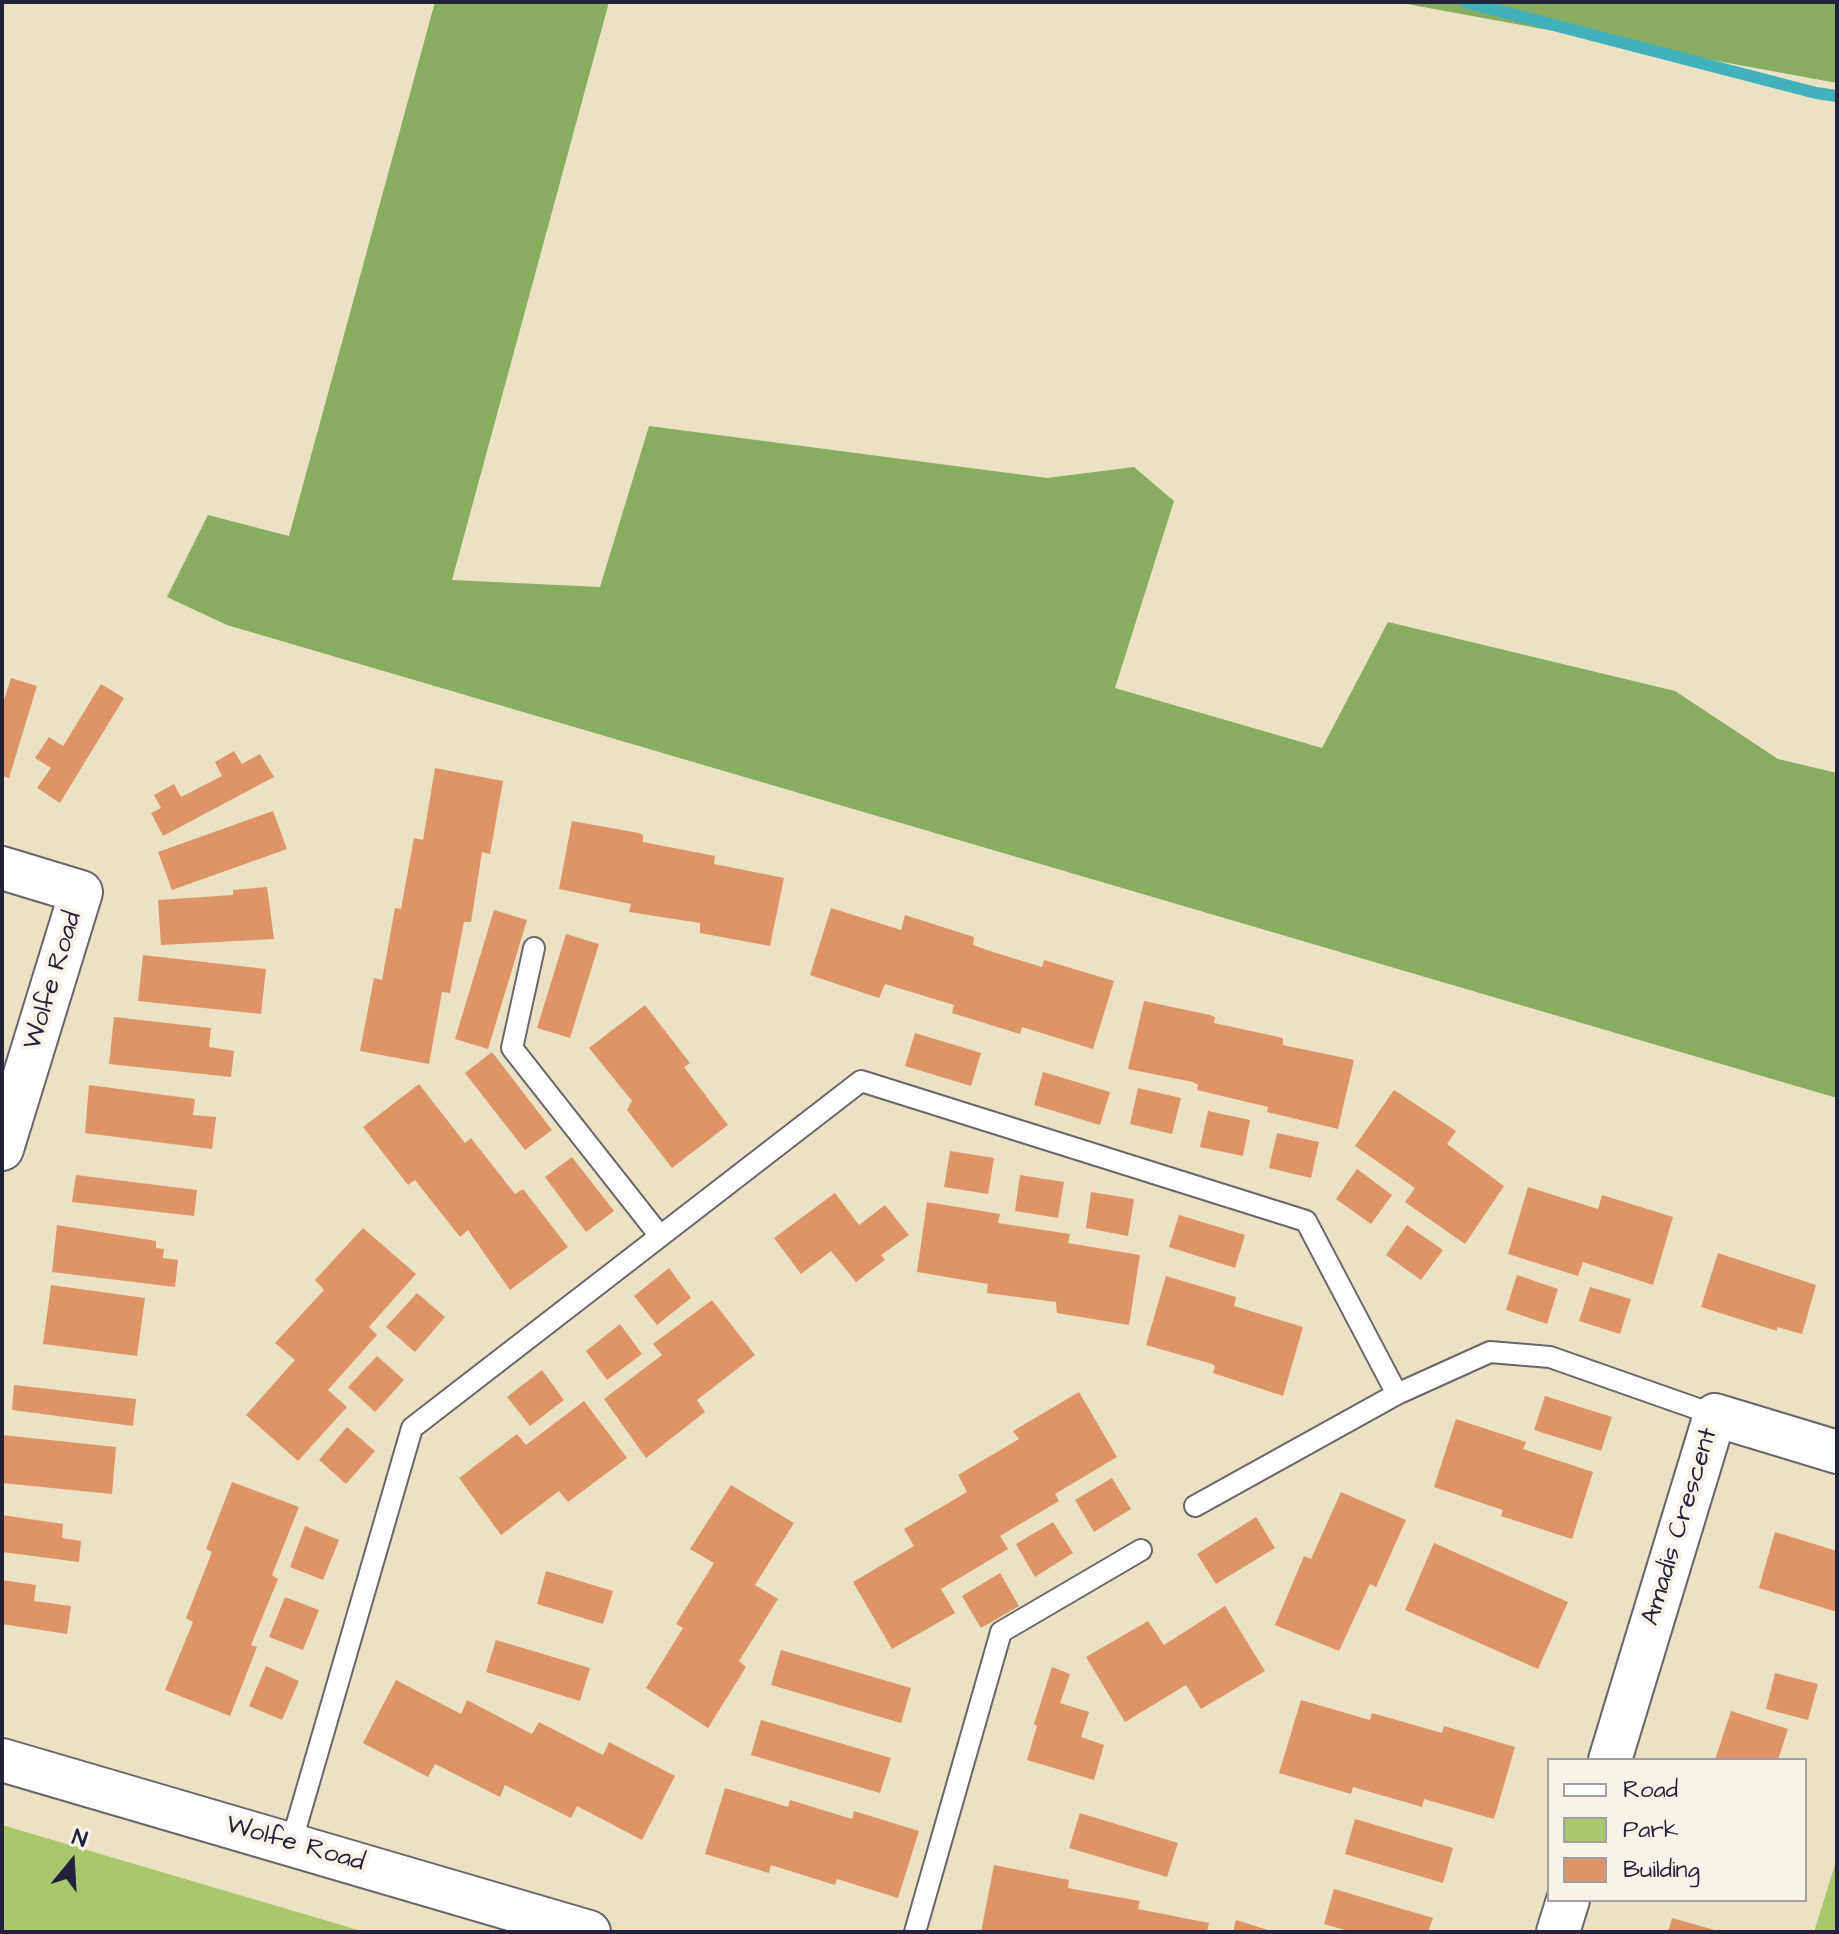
<!DOCTYPE html>
<html>
<head>
<meta charset="utf-8">
<style>
	body { margin:0 }
	#map { position:relative; width:1839px; height:1934px; overflow:hidden; background:#ebe2c3; font-family:"Architects Daughter",sans-serif }
	canvas { display:block }
	.frame { position:absolute; inset:0; border:4px solid #22223b; pointer-events:none }
	.legend { position:absolute; left:1547px; top:1758px; width:260px; height:144px; box-sizing:border-box; background:#f7f3e8; border:2px solid #a29fa3; margin:0; padding:10px 14px; list-style:none; font-size:24px; color:#22223b }
	.legend li { display:flex; align-items:center; gap:16px; height:40px }
	.legend b { width:40px; border:2px solid #a29fa3 }
	.north { position:absolute; left:32px; top:1822px; width:80px; height:80px; -webkit-text-stroke:6px #f7f3e8; paint-order:stroke; rotate:18deg; font-size:22px; font-weight:700; line-height:32px; text-align:center; color:#22223b }
	.north::after { content:''; display:block; margin:auto; width:28px; height:36px; background:#22223b; clip-path:polygon(50% 0,100% 100%,50% 72%,0 100%) }
</style>
</head>
<body>
<div id="map">
<canvas width="1839" height="1934"></canvas>
<div class="frame"></div>
<ul class="legend">
<li><b style="height:10px;background:#fff"></b>Road</li>
<li><b style="height:22px;background:#abc76d"></b>Park</li>
<li><b style="height:22px;background:#de9468"></b>Building</li>
</ul>
<div class="north">N</div>
</div>
<script>
const context = document.querySelector('canvas').getContext('2d');
context.lineJoin = 'round';
function paint(path, color) { context.fillStyle = color; context.fill(path, 'evenodd'); }
const poly = rows => new Path2D(rows.map(r => 'M' + r).join(''));
function stroke(path, color, width, dash) { context.strokeStyle = color; context.lineWidth = width; context.lineCap = dash ? 'butt' : 'round'; context.setLineDash(dash || []); context.stroke(path); }
function write(font, color, halo, rows, align = 'center') {
  context.font = font + ' "Architects Daughter",sans-serif'; context.lineWidth = 8; context.setLineDash([]); context.textBaseline = 'middle'; context.strokeStyle = halo; context.fillStyle = color; for (const [text, x, y, turn = 0] of rows) {
    context.save(); context.translate(x, y); context.rotate((+turn || 0) * Math.PI / 180); context.textAlign = isNaN(turn) ? turn : align; if (halo) context.strokeText(text, 0, 0); context.fillText(text, 0, 0); context.restore();
  }
}
paint(poly([
	[2,1825,365,1932,2,1932],
	[1837,1858,1837,1932,1814,1932]
]), '#abc76d');
paint(poly([
	[435,2,609,2,452,580,600,587,649,426,1047,478,1134,467,1174,501,1115,688,1322,748,1388,622,1675,691,1778,759,1837,773,1837,1098,227,625,167,597,208,515,289,536],
	[1396,2,1837,2,1837,83]
]), '#88ac60');
stroke(poly([
	[1465,2,1816,93,1837,96]
]), '#41b1bc', 12);
paint(poly([
	[11,678,37,686,9,778,2,776,2,706],
	[101,684,124,698,60,803,37,788,51,768,35,758,49,737,63,746],
	[234,751,242,764,260,754,274,777,163,836,151,813,161,808,154,795,174,784,181,797,222,776,215,762],
	[435,768,503,781,490,854,482,852,471,922,464,922,450,993,442,992,429,1064,360,1051,374,978,382,980,395,908,401,909,414,838,423,840],
	[273,811,287,849,172,890,158,852],
	[572,821,639,833,643,835,643,842,715,856,714,864,784,878,770,946,700,933,700,923,629,912,631,904,559,889],
	[267,887,274,939,161,945,158,900,233,895,233,890],
	[831,908,901,930,905,915,974,937,973,945,996,953,1042,967,1044,960,1114,981,1093,1049,1022,1027,1020,1034,952,1013,954,1005,885,984,879,998,810,975],
	[494,910,527,920,488,1049,455,1039],
	[566,934,599,944,570,1038,537,1028],
	[143,955,266,969,261,1014,138,1001],
	[1144,1001,1210,1015,1215,1017,1214,1023,1283,1038,1283,1045,1354,1060,1338,1129,1267,1112,1268,1107,1197,1090,1198,1085,1193,1082,1128,1069],
	[645,1005,690,1063,684,1067,728,1125,672,1168,627,1110,632,1101,589,1048],
	[114,1017,211,1028,209,1047,234,1051,231,1077,109,1064],
	[915,1033,981,1053,971,1086,905,1066],
	[492,1052,552,1130,525,1150,465,1073],
	[1043,1072,1110,1092,1100,1125,1034,1105],
	[419,1084,465,1143,471,1138,515,1194,523,1189,568,1247,510,1290,468,1230,460,1237,415,1180,408,1185,363,1127],
	[89,1085,195,1099,193,1115,216,1117,212,1149,85,1133],
	[1138,1088,1181,1098,1172,1134,1130,1124],
	[1394,1090,1456,1131,1447,1144,1504,1186,1465,1244,1405,1202,1415,1188,1355,1146],
	[1208,1111,1250,1120,1243,1156,1200,1147],
	[1277,1133,1319,1142,1311,1178,1269,1168],
	[950,1151,994,1158,988,1194,944,1187],
	[572,1157,614,1211,586,1232,545,1177],
	[1357,1169,1392,1195,1371,1224,1336,1199],
	[76,1175,197,1190,194,1216,72,1202],
	[1020,1175,1064,1182,1058,1218,1015,1211],
	[1528,1187,1598,1209,1602,1195,1673,1217,1653,1285,1583,1262,1578,1276,1508,1254],
	[1091,1192,1134,1199,1128,1236,1086,1228],
	[835,1193,859,1225,885,1205,909,1235,881,1255,885,1260,856,1282,831,1251,801,1274,774,1238],
	[927,1202,1000,1214,998,1223,1070,1234,1068,1243,1140,1255,1129,1325,1057,1313,1056,1302,987,1293,988,1284,917,1272],
	[1179,1215,1245,1235,1235,1268,1169,1247],
	[57,1225,156,1241,156,1248,164,1249,163,1258,178,1260,175,1287,52,1272],
	[1407,1225,1443,1250,1421,1280,1386,1255],
	[363,1228,416,1274,369,1327,377,1335,328,1390,347,1407,298,1461,246,1415,295,1360,275,1343,324,1290,315,1280],
	[1718,1253,1816,1285,1802,1334,1777,1327,1777,1331,1701,1307],
	[669,1268,691,1298,657,1325,634,1296],
	[1517,1275,1558,1289,1547,1324,1506,1310],
	[1166,1276,1236,1297,1234,1306,1303,1327,1283,1396,1213,1373,1215,1366,1212,1364,1146,1345],
	[51,1285,145,1298,137,1356,43,1344],
	[1590,1287,1631,1299,1620,1334,1579,1321],
	[417,1293,445,1317,415,1352,386,1327],
	[712,1300,755,1355,697,1400,705,1412,646,1458,604,1399,662,1355,653,1344],
	[620,1324,642,1354,607,1380,586,1351],
	[377,1356,404,1380,375,1412,348,1387],
	[542,1370,564,1400,530,1426,507,1397],
	[14,1385,136,1399,133,1426,12,1410],
	[1079,1392,1117,1457,1055,1494,1059,1501,1000,1536,1008,1549,941,1589,955,1613,892,1649,853,1582,914,1546,904,1529,967,1492,958,1475,1019,1439,1013,1431],
	[1545,1396,1612,1417,1601,1451,1534,1430],
	[584,1401,627,1458,568,1502,559,1491,501,1535,459,1478,517,1434,526,1445],
	[1456,1419,1526,1442,1523,1449,1593,1472,1572,1539,1501,1516,1503,1510,1434,1487],
	[347,1427,375,1451,346,1484,319,1460],
	[2,1435,116,1447,112,1494,2,1483],
	[1112,1478,1131,1509,1094,1532,1075,1500],
	[232,1482,299,1507,272,1575,278,1579,251,1645,257,1647,230,1716,165,1690,193,1622,186,1618,212,1552,206,1549],
	[731,1485,794,1523,755,1585,778,1599,739,1661,746,1667,708,1728,646,1688,683,1628,676,1624,714,1563,690,1549],
	[1341,1492,1406,1520,1376,1587,1370,1584,1339,1651,1275,1625,1304,1556,1311,1559],
	[2,1515,63,1524,62,1538,81,1541,79,1562,2,1552],
	[1256,1517,1275,1548,1216,1584,1197,1554],
	[1053,1522,1073,1553,1035,1577,1016,1544],
	[305,1526,339,1540,323,1580,290,1567],
	[1775,1532,1837,1551,1837,1612,1759,1588],
	[1434,1543,1568,1602,1538,1669,1405,1610],
	[546,1571,613,1591,603,1624,537,1604],
	[1000,1573,1019,1606,981,1628,962,1596],
	[2,1580,36,1585,34,1601,71,1606,67,1634,2,1624],
	[285,1597,319,1610,303,1650,269,1637],
	[1225,1606,1265,1671,1201,1709,1186,1685,1125,1722,1086,1657,1148,1621,1164,1645],
	[496,1640,590,1668,580,1701,486,1672],
	[781,1650,911,1688,901,1723,771,1685],
	[266,1666,299,1681,282,1720,249,1706],
	[1052,1667,1070,1674,1060,1703,1089,1712,1081,1737,1104,1745,1094,1780,1027,1760,1037,1726,1034,1724],
	[1775,1673,1818,1684,1808,1720,1766,1709],
	[396,1680,461,1714,467,1700,532,1734,539,1722,603,1755,609,1742,675,1776,642,1840,577,1806,571,1818,505,1785,500,1797,435,1764,428,1777,363,1743],
	[1301,1700,1370,1720,1372,1713,1442,1733,1444,1726,1515,1747,1494,1819,1424,1799,1422,1807,1353,1787,1351,1794,1279,1773],
	[1731,1711,1788,1729,1778,1760,1715,1760],
	[761,1720,891,1758,880,1793,751,1755],
	[725,1788,788,1807,790,1800,852,1819,854,1811,919,1831,898,1898,837,1879,835,1885,771,1865,769,1873,705,1854],
	[1080,1813,1178,1843,1167,1877,1069,1848],
	[1355,1819,1453,1848,1443,1883,1345,1854],
	[994,1865,1069,1880,1068,1888,1140,1901,1138,1909,1209,1923,1207,1932,981,1932],
	[1334,1889,1433,1918,1428,1932,1352,1932,1324,1924],
	[1672,1918,1718,1931,1718,1932,1668,1932],
	[1236,1920,1271,1931,1271,1932,1233,1932]
]), '#de9468');
const lane = poly([
	[534,948,512,1048,660,1236],
	[1195,1506,1397,1394,1490,1352,1550,1357,1715,1415],
	[291,1844,412,1428,861,1081,1306,1221,1397,1394],
	[915,1932,1001,1632,1141,1550]
]);
const street = poly([
	[2,868,81,892,2,1149],
	[2,1760,589,1932],
	[1610,1760,1715,1415,1837,1452],
	[1558,1932,1568,1900]
]);
stroke(lane, '#68656b', 24);
stroke(street, '#68656b', 46);
stroke(lane, '#fff', 20);
stroke(street, '#fff', 42);
write('26px', '#22223b', '#f7f3e8', [
	["Wolfe Road",54,981,-73],
	["Amadis Crescent",1681,1527,-73],
	["Wolfe Road",295,1845,16]
]);
</script>
</body>
</html>
